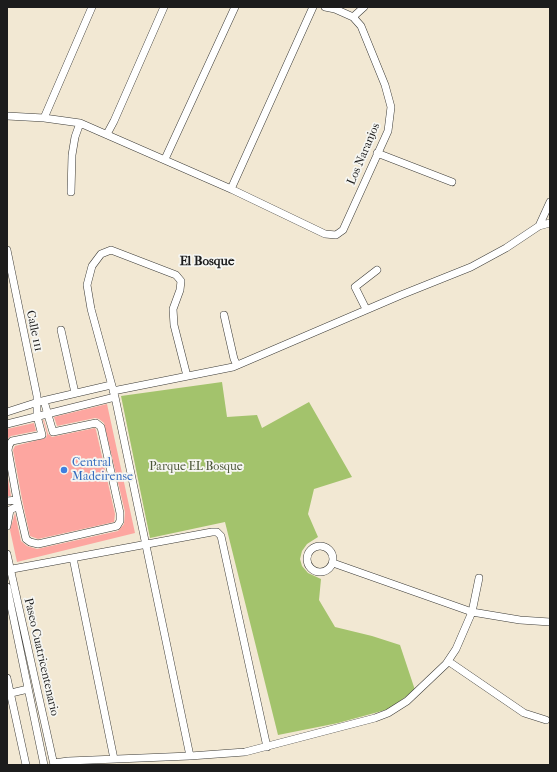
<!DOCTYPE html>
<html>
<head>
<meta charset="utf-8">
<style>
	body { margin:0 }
	#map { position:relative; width:557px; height:772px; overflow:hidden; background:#f2e8d3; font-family:"IM FELL French Canon",serif }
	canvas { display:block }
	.frame { position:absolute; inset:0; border:8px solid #1c1c1c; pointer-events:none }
</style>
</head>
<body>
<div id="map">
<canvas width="557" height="772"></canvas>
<div class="frame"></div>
</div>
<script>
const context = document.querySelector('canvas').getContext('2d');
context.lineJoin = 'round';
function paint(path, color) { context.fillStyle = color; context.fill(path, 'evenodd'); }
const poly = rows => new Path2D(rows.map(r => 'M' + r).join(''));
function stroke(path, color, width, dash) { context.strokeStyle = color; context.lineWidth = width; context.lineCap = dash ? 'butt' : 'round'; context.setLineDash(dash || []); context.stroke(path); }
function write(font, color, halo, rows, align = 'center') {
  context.font = font + ' "IM FELL French Canon",serif'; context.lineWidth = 3.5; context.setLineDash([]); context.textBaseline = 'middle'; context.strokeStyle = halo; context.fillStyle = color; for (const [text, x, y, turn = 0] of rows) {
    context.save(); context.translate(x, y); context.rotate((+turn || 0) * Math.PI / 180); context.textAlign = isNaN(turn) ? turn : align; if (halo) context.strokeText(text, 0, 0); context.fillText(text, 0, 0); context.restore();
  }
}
paint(poly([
	[222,382,227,417,257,415,262,428,309,402,352,477,314,489,308,514,318,537,307,544,302,551,300,559,302,566,308,573,321,579,319,600,335,627,372,636,400,645,415,690,389,709,338,723,278,735,225,522,150,538,121,396]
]), '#a3c36c');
paint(poly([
	[107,404,135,533,17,562,10,530,15,513,21,541,27,546,37,549,118,531,124,524,125,512,104,423,99,419,95,418,57,426,54,417],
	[43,420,44,420,48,434,52,437,95,428,96,430,115,514,114,522,38,539,30,536,22,499,13,450,15,446,46,438,47,434],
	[34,423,36,431,11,436,7,439,7,429],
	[7,473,11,496,7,496]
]), '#fda6a0');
const minor = poly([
	[353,17,364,7],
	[7,116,44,118,80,123,231,189,325,234,336,235,343,230,388,131,391,107,385,85,361,26,353,17,335,9,325,7],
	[44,118,92,7],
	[107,134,114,121,164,7],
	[377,153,452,182],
	[165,159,235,7],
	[231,189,313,7],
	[71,192,72,155,75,137,80,123],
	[539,226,550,202],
	[7,250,37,396,37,416,42,435,12,441,9,445,8,450,17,500,26,539,30,542,38,544,117,526,120,521,120,513,101,427,96,423,53,432,44,401],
	[366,309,355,287,377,270],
	[224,315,234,359,237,365],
	[61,330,75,393],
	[187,376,174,325,173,309,180,290,181,281,176,275,111,250,101,254,92,266,87,285,91,309,115,397,190,756],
	[113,391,233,367,401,295,471,267,506,248,539,226,550,223],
	[7,412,38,402,111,385],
	[7,424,115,397],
	[7,501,17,500],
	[7,526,10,510,18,506],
	'307 559a13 13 0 1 1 26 0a13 13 0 1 1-26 0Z',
	[7,554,54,765],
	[73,558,114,759],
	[333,563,472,612,520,620,550,622],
	[7,570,212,532,217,532,221,536,267,747],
	[7,587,44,765],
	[448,661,524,713,546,720],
	[7,678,26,765],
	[7,694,28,689],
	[54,763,68,761,190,756,245,752,375,718,388,713,407,701,446,664,456,649,472,612,479,578]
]);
stroke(minor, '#3c3b37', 8);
stroke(minor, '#fff', 7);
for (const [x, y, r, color] of [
	[64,470,4,"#3f7fe0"]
]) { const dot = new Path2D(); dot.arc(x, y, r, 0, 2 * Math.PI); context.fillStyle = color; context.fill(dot); stroke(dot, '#f6f6f2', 1.5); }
write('12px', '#1c1c1c', '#f6f6f2', [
	["Los Naranjos",364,154,-67],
	["Calle 111",34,331,78],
	["Paseo Cuatricentenario",41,657,77]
]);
write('12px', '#366cbe', '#f6f6f2', [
	["Central",72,463],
	["Madeirense",72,477]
], 'left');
write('12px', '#4b5638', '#f6f6f2', [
	["Parque EL Bosque",196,467]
]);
write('bold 13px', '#1c1c1c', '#f6f6f2', [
	["El Bosque",207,262]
]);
</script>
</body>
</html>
